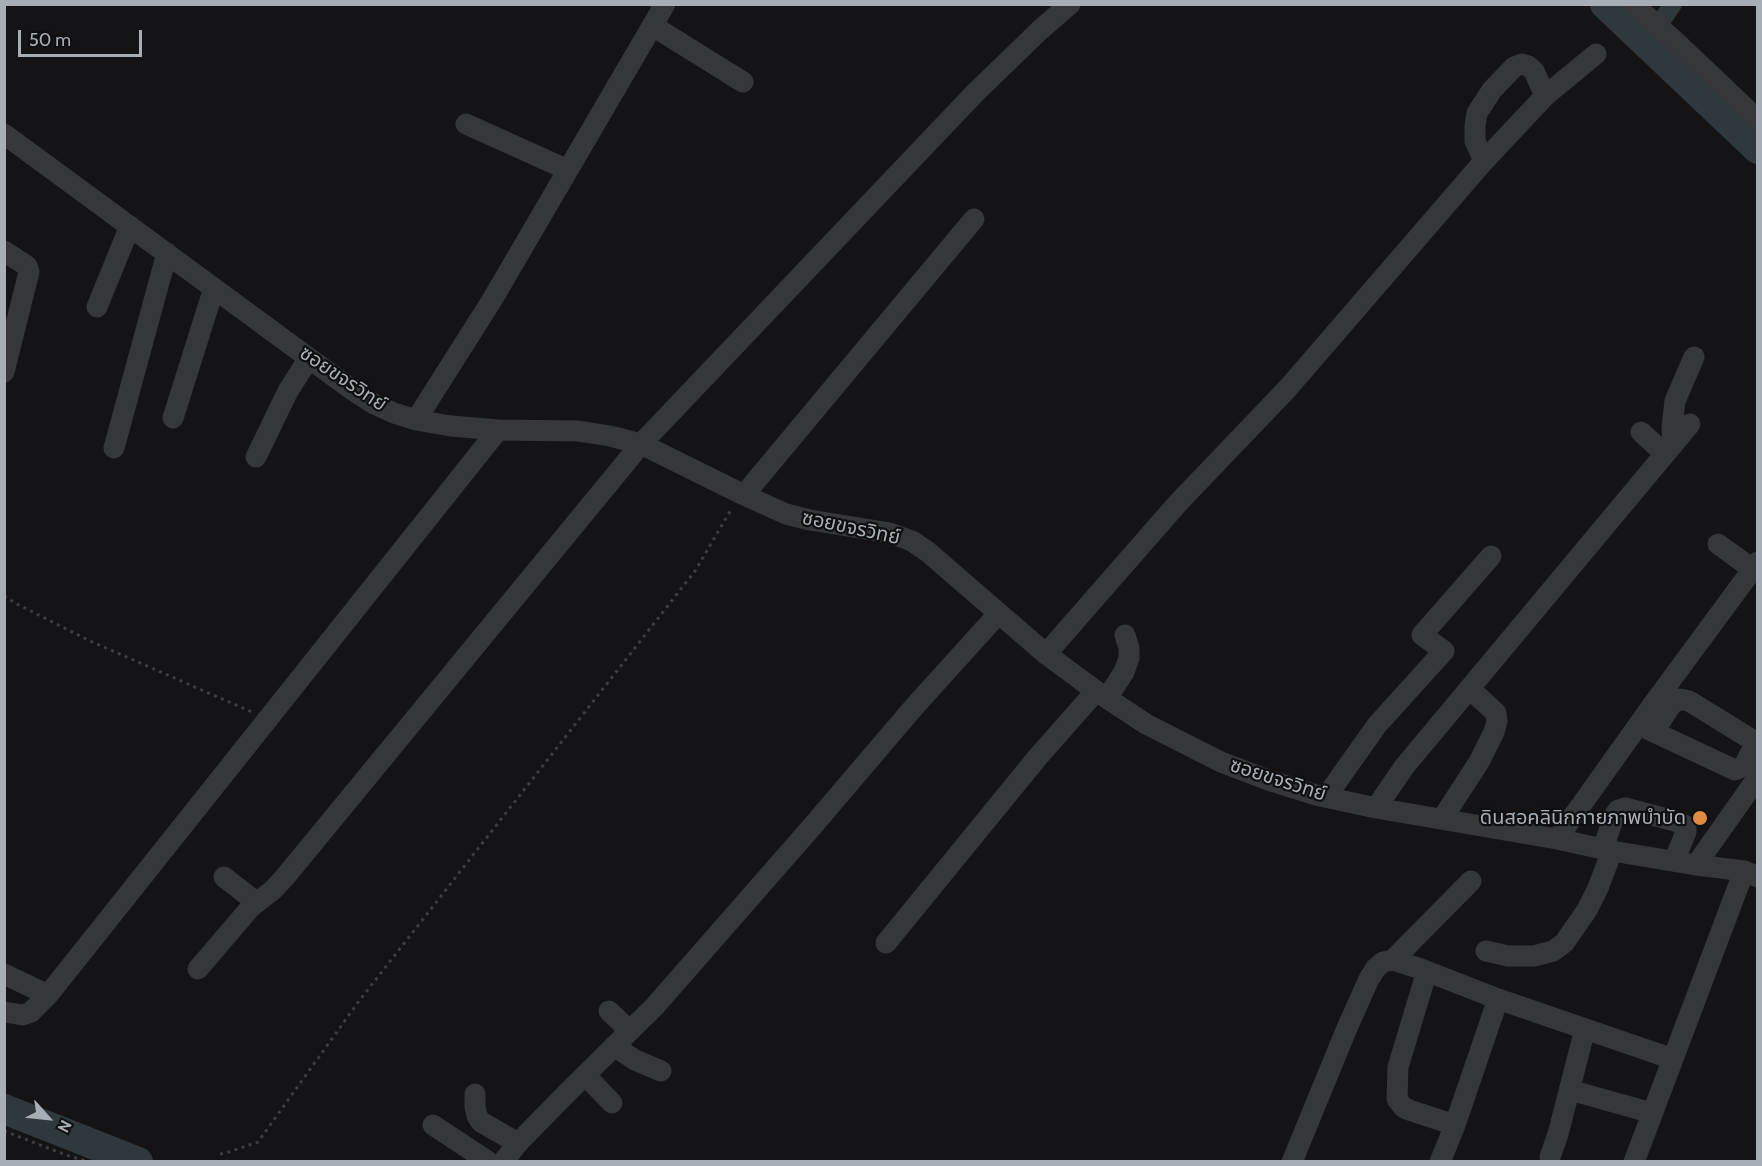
<!DOCTYPE html>
<html>
<head>
<meta charset="utf-8">
<style>
	body { margin:0 }
	#map { position:relative; width:1762px; height:1166px; overflow:hidden; background:#141416; font-family:Cabin,sans-serif }
	canvas { display:block }
	.frame { position:absolute; inset:0; border:6px solid #a7aeb5; pointer-events:none }
	.north { position:absolute; left:18px; top:1088px; width:60px; height:60px; -webkit-text-stroke:4px #0f0f11; paint-order:stroke; rotate:117deg; font-size:16px; font-weight:700; line-height:24px; text-align:center; color:#a7aeb5 }
	.north::after { content:''; display:block; margin:auto; width:21px; height:27px; background:#a7aeb5; clip-path:polygon(50% 0,100% 100%,50% 72%,0 100%) }
	.scale { position:absolute; left:18px; top:30px; width:124px; height:27px; box-sizing:border-box; border:3px solid #a7aeb5; border-top:0; padding-left:8px; font-size:18px; line-height:21px; white-space:nowrap; color:#a7aeb5; -webkit-text-stroke:4px #0f0f11; paint-order:stroke }
</style>
</head>
<body>
<div id="map">
<canvas width="1762" height="1166"></canvas>
<div class="frame"></div>
<div class="north">N</div>
<div class="scale">50 m</div>
</div>
<script>
const context = document.querySelector('canvas').getContext('2d');
context.lineJoin = 'round';
const poly = rows => new Path2D(rows.map(r => 'M' + r).join(''));
function stroke(path, color, width, dash) { context.strokeStyle = color; context.lineWidth = width; context.lineCap = dash ? 'butt' : 'round'; context.setLineDash(dash || []); context.stroke(path); }
function write(font, color, halo, rows, align = 'center') {
  context.font = font + ' Cabin,"Noto Sans Thai",sans-serif'; context.lineWidth = 4.5; context.setLineDash([]); context.textBaseline = 'middle'; context.strokeStyle = halo; context.fillStyle = color; for (const [text, x, y, turn = 0] of rows) {
    context.save(); context.translate(x, y); context.rotate((+turn || 0) * Math.PI / 180); context.textAlign = isNaN(turn) ? turn : align; if (halo) context.strokeText(text, 0, 0); context.fillText(text, 0, 0); context.restore();
  }
}
stroke(poly([
	[1647,43,1673,4]
]), '#2f393d', 18);
stroke(poly([
	[1605,4,1758,149],
	[4,1109,138,1162]
]), '#2f393d', 30);
stroke(poly([
	[4,596,15,603,90,641,252,712],
	[4,1131,66,1155,89,1162],
	[220,1154,229,1152,258,1142,359,1001,695,571,732,508]
]), '#3c3e41', 3, [3, 4.5]);
stroke(poly([
	[1633,4,1676,42,1758,120],
	[653,26,743,82],
	[466,124,568,170],
	[4,134,351,389,374,404,394,413,416,420,451,426,498,430,578,431,610,436,641,444,744,495,786,514,810,520,890,533,912,541,928,552,1046,654,1096,691,1146,724,1221,762,1268,780,1316,795,1376,808,1557,839,1612,851,1696,865,1744,871,1758,877],
	[1484,161,1475,141,1475,126,1477,113,1492,90,1514,67,1522,64,1528,66,1534,71,1545,96],
	[4,251,27,266,29,272,4,372],
	[97,307,130,226],
	[173,418,214,288],
	[416,420,492,300,665,4],
	[1641,432,1665,454],
	[1673,445,1672,427,1675,401,1694,357],
	[114,448,167,253],
	[256,457,288,391,309,358],
	[744,495,974,219],
	[1718,544,1758,573],
	[1046,654,1178,503,1288,388,1484,161,1545,96,1596,54],
	[1107,698,1124,672,1129,658,1129,648,1125,635],
	[1639,725,1735,770,1744,766,1755,744,1754,741,1689,701,1680,699,1671,705,1654,731],
	[1326,797,1377,725,1444,651,1422,635,1491,556],
	[1376,808,1404,767,1690,424],
	[1442,819,1479,762,1494,732,1497,721,1496,713,1470,689],
	[1557,839,1654,703,1758,562],
	[1603,849,1614,816,1618,810,1625,808,1679,822,1686,826,1686,832,1674,861],
	[1696,865,1758,777],
	[224,877,256,902],
	[886,943,1037,758,1096,691],
	[1486,951,1508,956,1534,956,1553,951,1564,943,1587,910,1598,888,1612,851],
	[1393,960,1471,881],
	[198,969,251,907,273,890,285,877,641,444,975,93,1039,31,1070,4],
	[1427,971,1398,1067,1397,1099,1403,1107,1409,1110,1455,1125],
	[4,974,48,995,498,430],
	[609,1011,630,1031],
	[4,1012,23,1015,31,1012,48,995],
	[614,1046,635,1060,661,1071],
	[585,1075,612,1103],
	[1570,1090,1652,1113],
	[475,1094,475,1107,477,1116,481,1122,518,1143],
	[433,1125,489,1162],
	[1550,1157,1558,1134,1585,1029],
	[503,1162,518,1143,566,1094,655,1006,810,829,914,707,999,613],
	[1292,1162,1347,1028,1369,979,1376,968,1383,962,1393,960,1421,969,1498,999,1673,1059],
	[1440,1162,1455,1125,1498,999],
	[1634,1162,1744,871]
]), '#36373a', 21);
for (const [x, y, r, color] of [
	[1700,818,8,"#e18a41"]
]) { const dot = new Path2D(); dot.arc(x, y, r, 0, 2 * Math.PI); context.fillStyle = color; context.fill(dot); stroke(dot, '#0f0f11', 2); }
write('20px', '#a7aeb5', '#0f0f11', [
	["ซอยขจรวิทย์",343,379,34],
	["ซอยขจรวิทย์",851,528,12],
	["ซอยขจรวิทย์",1278,780,18]
]);
write('20px', '#a7aeb5', '#0f0f11', [
	["ดินสอคลินิกกายภาพบำบัด",1686,818]
], 'right');
</script>
</body>
</html>
